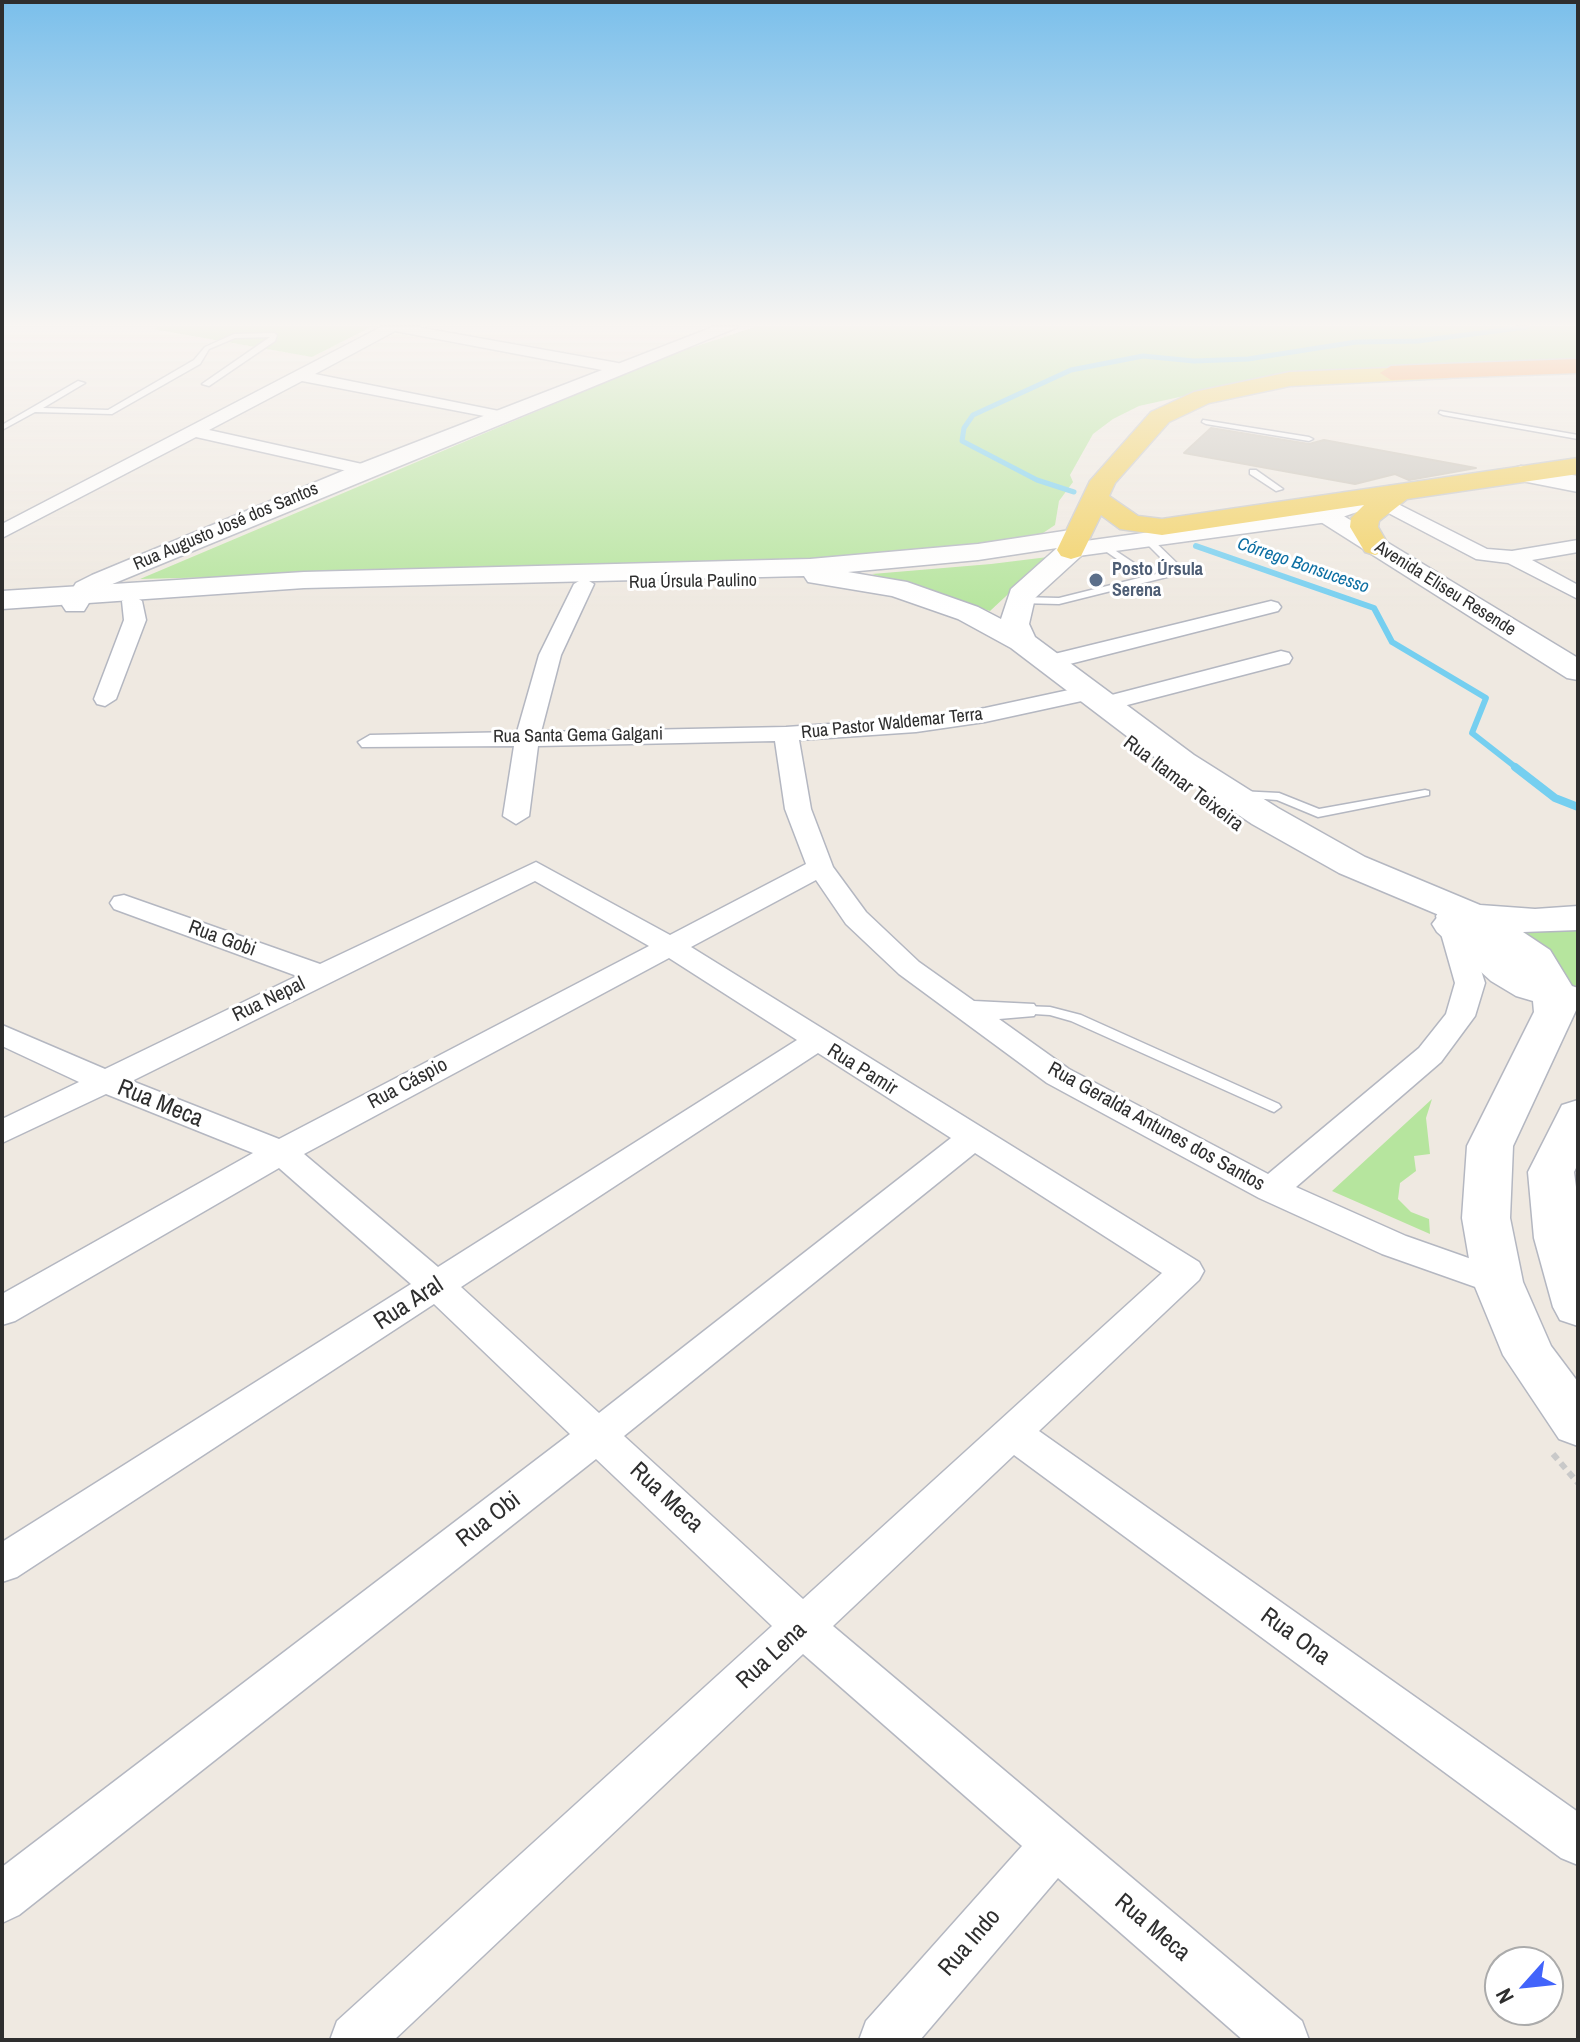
<!DOCTYPE html>
<html>
<head>
<meta charset="utf-8">
<style>
	body { margin:0 }
	#map { position:relative; width:1580px; height:2042px; overflow:hidden; background:#efe9e1; font-family:"Archivo Narrow",sans-serif }
	canvas { display:block }
	.frame { position:absolute; inset:0; border:4px solid #2e2e2e; pointer-events:none }
	.north { position:absolute; left:1484px; top:1946px; width:80px; height:80px; box-sizing:border-box; background:#fff; border:2px solid #ababab; border-radius:50%; rotate:243deg; font-size:22px; font-weight:700; line-height:32px; text-align:center; color:#2e2e2e }
	.north::after { content:''; display:block; margin:auto; width:28px; height:36px; background:#4264fb; clip-path:polygon(50% 0,100% 100%,50% 72%,0 100%) }
</style>
</head>
<body>
<div id="map">
<canvas width="1580" height="2042"></canvas>
<div class="frame"></div>
<div class="north">N</div>
</div>
<script>
const context = document.querySelector('canvas').getContext('2d');
context.lineJoin = 'round';
function paint(path, color) { context.fillStyle = color; context.fill(path, 'evenodd'); }
const poly = rows => new Path2D(rows.map(r => 'M' + r).join(''));
function stroke(path, color, width, dash) { context.strokeStyle = color; context.lineWidth = width; context.lineCap = dash ? 'butt' : 'round'; context.setLineDash(dash || []); context.stroke(path); }
function write(font, color, halo, rows, align = 'center') {
  context.font = font + ' "Archivo Narrow",sans-serif'; context.lineWidth = 6; context.setLineDash([]); context.textBaseline = 'middle'; context.strokeStyle = halo; context.fillStyle = color; for (const [text, x, y, turn = 0] of rows) {
    context.save(); context.translate(x, y); context.rotate((+turn || 0) * Math.PI / 180); context.textAlign = isNaN(turn) ? turn : align; if (halo) context.strokeText(text, 0, 0); context.fillText(text, 0, 0); context.restore();
  }
}
paint(poly([
	[157,327,371,327,312,357,153,329],
	[755,327,1578,327,1578,360,1274,376,1139,406,1113,419,1093,434,1070,475,1073,482,1059,501,1055,525,1034,539,814,562,140,579,672,354],
	[1048,557,990,611,872,574,991,564],
	[1511,923,1578,926,1578,987,1566,986],
	[1432,1099,1426,1118,1430,1154,1414,1156,1416,1171,1400,1183,1398,1199,1411,1212,1429,1219,1430,1234,1332,1191]
]), '#b6e59e');
stroke(poly([
	[1074,492,1037,480,962,441,964,428,973,415,1071,370,1143,356,1194,361,1248,359,1356,342,1418,341,1527,327]
]), '#75cff0', 5);
stroke(poly([
	[1196,546,1374,608,1392,642,1486,698,1472,733,1518,769]
]), '#75cff0', 6);
stroke(poly([
	[1515,767,1555,798,1578,807]
]), '#75cff0', 8);
const building = poly([
	[1211,428,1309,444,1324,440,1476,468,1409,480,1395,474,1355,484,1184,453,1211,428]
]);
paint(building, '#cbc7bf');
stroke(building, '#cbc5ba', 2);
const service = poly([
	[274,333,277,335,275,341,209,386,202,384,270,337,235,338,209,349,200,364,112,414,35,412,2,430,2,425,78,381,85,383,43,408,108,410,194,360,205,347,234,334,274,333],
	[1440,411,1578,435,1578,439,1443,415,1439,413,1440,411],
	[1203,420,1309,437,1313,439,1309,441,1206,424,1202,422,1203,420],
	[1250,470,1256,470,1283,489,1276,491,1250,474,1250,470],
	[1146,539,1152,539,1183,569,1183,573,1059,604,1018,603,1013,600,1018,597,1059,598,1143,577,1101,548,1101,544,1104,543,1152,575,1173,570,1146,543,1146,539],
	[1425,790,1429,791,1429,795,1318,817,1277,800,1239,797,1233,794,1239,791,1279,793,1319,809,1425,790],
	[1023,1006,1050,1007,1081,1015,1279,1104,1281,1107,1274,1112,1269,1110,1071,1021,1050,1015,1018,1013,1016,1010,1018,1007,1023,1006]
]);
const minor = poly([
	[381,327,417,327,618,363,626,368,618,373,395,331,315,374,499,411,505,412,505,420,302,381,209,430,371,466,371,474,365,475,196,437,2,538,2,524,381,327],
	[1382,496,1487,549,1512,551,1578,540,1578,552,1532,560,1578,585,1578,599,1508,563,1476,559,1375,506,1373,502,1382,496],
	[584,578,594,584,561,655,541,732,786,727,916,718,985,708,1092,685,1100,687,1103,692,1100,697,985,722,916,732,799,740,811,809,833,867,866,912,919,962,974,1001,1034,1004,1038,1010,1034,1016,999,1019,1069,1069,1268,1174,1419,1048,1446,1014,1455,983,1436,916,1440,910,1450,908,1460,910,1464,916,1485,983,1475,1016,1441,1062,1296,1187,1406,1236,1511,1273,1516,1282,1511,1291,1498,1295,1382,1254,1259,1198,1047,1083,899,974,846,924,816,880,691,947,1199,1262,1204,1271,1199,1280,1039,1431,1578,1812,1578,1865,1561,1858,1014,1455,833,1626,1302,2021,1309,2040,1243,2040,1058,1878,920,2040,859,2040,866,2021,1022,1846,803,1654,394,2040,330,2040,337,2021,772,1626,596,1459,19,1915,2,1923,2,1867,570,1434,434,1304,17,1577,2,1582,2,1542,411,1284,279,1168,15,1321,2,1325,2,1294,253,1153,106,1094,2,1143,2,1119,79,1082,2,1046,2,1025,105,1069,297,976,114,909,110,903,114,897,124,895,320,964,536,862,670,935,806,864,785,809,775,741,538,746,529,816,516,824,503,816,514,746,362,747,358,742,370,735,517,732,539,655,574,584,584,578],
	[535,881,649,946,279,1139,132,1081,535,881],
	[669,958,797,1040,438,1267,304,1154,669,958],
	[818,1053,951,1138,599,1413,461,1287,818,1053],
	[975,1153,1162,1273,803,1599,624,1436,975,1153],
	[132,595,142,601,146,620,116,699,105,706,97,704,94,699,124,620,122,601,132,595],
	[1271,601,1278,603,1281,607,1278,611,1050,669,1039,662,1042,657,1271,601],
	[1281,651,1289,653,1292,658,1289,663,1108,710,1097,703,1100,698,1281,651]
]);
const tertiary = poly([
	[713,327,738,327,110,585,95,593,84,611,66,611,62,605,76,583,92,575,357,465,713,327],
	[1378,490,1390,497,1386,502,1328,522,1071,557,1059,550,1071,543,1324,508,1378,490]
]);
const secondary = poly([
	[1521,466,1578,476,1578,492,1512,479,1508,474,1512,469,1521,466],
	[1314,498,1578,658,1578,680,1567,678,1305,512,1301,506,1305,500,1314,498],
	[1077,529,1087,531,1090,537,1081,544,1085,550,1081,556,1035,598,1029,624,1035,637,1194,755,1278,808,1365,857,1480,905,1535,909,1578,906,1578,930,1523,932,1550,950,1572,986,1578,988,1578,1006,1513,1146,1510,1218,1523,1282,1551,1346,1578,1382,1578,1446,1559,1439,1503,1355,1473,1282,1462,1218,1467,1146,1534,1012,1533,1001,1516,996,1491,981,1437,932,1432,924,1439,915,1339,873,1252,824,1170,769,1011,648,958,619,892,596,808,582,804,576,304,588,2,609,2,591,304,572,810,559,978,544,1077,529],
	[1057,548,1011,589,1001,619,978,607,907,582,848,572,978,560,1057,548],
	[1578,1100,1578,1164,1574,1172,1578,1202,1578,1326,1560,1320,1553,1307,1534,1238,1528,1172,1562,1105,1578,1100]
]);
const primary = poly([
	[1440,366,1451,373,1448,378,1290,386,1209,403,1169,422,1115,483,1109,496,1138,516,1162,519,1578,458,1578,474,1407,499,1379,521,1378,527,1389,546,1385,552,1375,555,1365,552,1350,527,1351,518,1364,505,1162,535,1120,529,1101,515,1081,556,1071,559,1061,556,1057,550,1090,481,1151,412,1194,392,1290,372,1440,366]
]);
const motorway = poly([
	[1578,359,1578,373,1391,380,1380,373,1391,366,1578,359]
]);
stroke(service, '#b4b7c1', 3);
stroke(minor, '#b4b7c1', 3);
stroke(tertiary, '#b4b7c1', 3);
stroke(secondary, '#b4b7c1', 3);
stroke(primary, '#c9c9c9', 3);
stroke(motorway, '#c9c9c9', 3);
stroke(poly([
	[1553,1454,1578,1483]
]), '#c9c9c9', 6, [7, 5]);
paint(service, '#fff');
paint(minor, '#fff');
paint(tertiary, '#fff');
paint(secondary, '#fff');
paint(primary, '#f2d163');
paint(motorway, '#ffa35c');
const sky = context.createLinearGradient(0, 0, 0, 613);
sky.addColorStop(0, '#7abfeb');
sky.addColorStop(0.53, '#f8f5f2');
sky.addColorStop(1, '#f8f5f200');
context.fillStyle = sky;
context.fillRect(0, 0, 1580, 613);
for (const [x, y, r, color] of [
	[1096,580,8,"#5c6f8a"]
]) { const dot = new Path2D(); dot.arc(x, y, r, 0, 2 * Math.PI); context.fillStyle = color; context.fill(dot); stroke(dot, '#fff', 3); }
write('18px', '#2e2e2e', '#fff', [
	["Rua Augusto José dos Santos",226,527,-23],
	["Rua Úrsula Paulino",693,582,-1],
	["Avenida Eliseu Resende",1445,589,32],
	["Rua Pastor Waldemar Terra",892,724,-6],
	["Rua Santa Gema Galgani",578,736,-1]
]);
write('italic 18px', '#0d6fa3', '#fff', [
	["Córrego Bonsucesso",1303,566,19]
]);
write('bold 18px', '#4e5e75', '#fff', [
	["Posto Úrsula",1112,570],
	["Serena",1112,591]
], 'left');
write('20px', '#2e2e2e', '#fff', [
	["Rua Itamar Teixeira",1183,784,37],
	["Rua Gobi",222,939,20],
	["Rua Nepal",269,1000,-26],
	["Rua Pamir",862,1070,32],
	["Rua Cáspio",408,1084,-28],
	["Rua Geralda Antunes dos Santos",1156,1127,29]
]);
write('24px', '#2e2e2e', '#fff', [
	["Rua Meca",160,1104,22],
	["Rua Aral",409,1304,-33],
	["Rua Meca",666,1498,43],
	["Rua Obi",489,1520,-38],
	["Rua Ona",1295,1637,36],
	["Rua Lena",772,1656,-43],
	["Rua Meca",1152,1928,40],
	["Rua Indo",970,1943,-49]
]);
</script>
</body>
</html>
